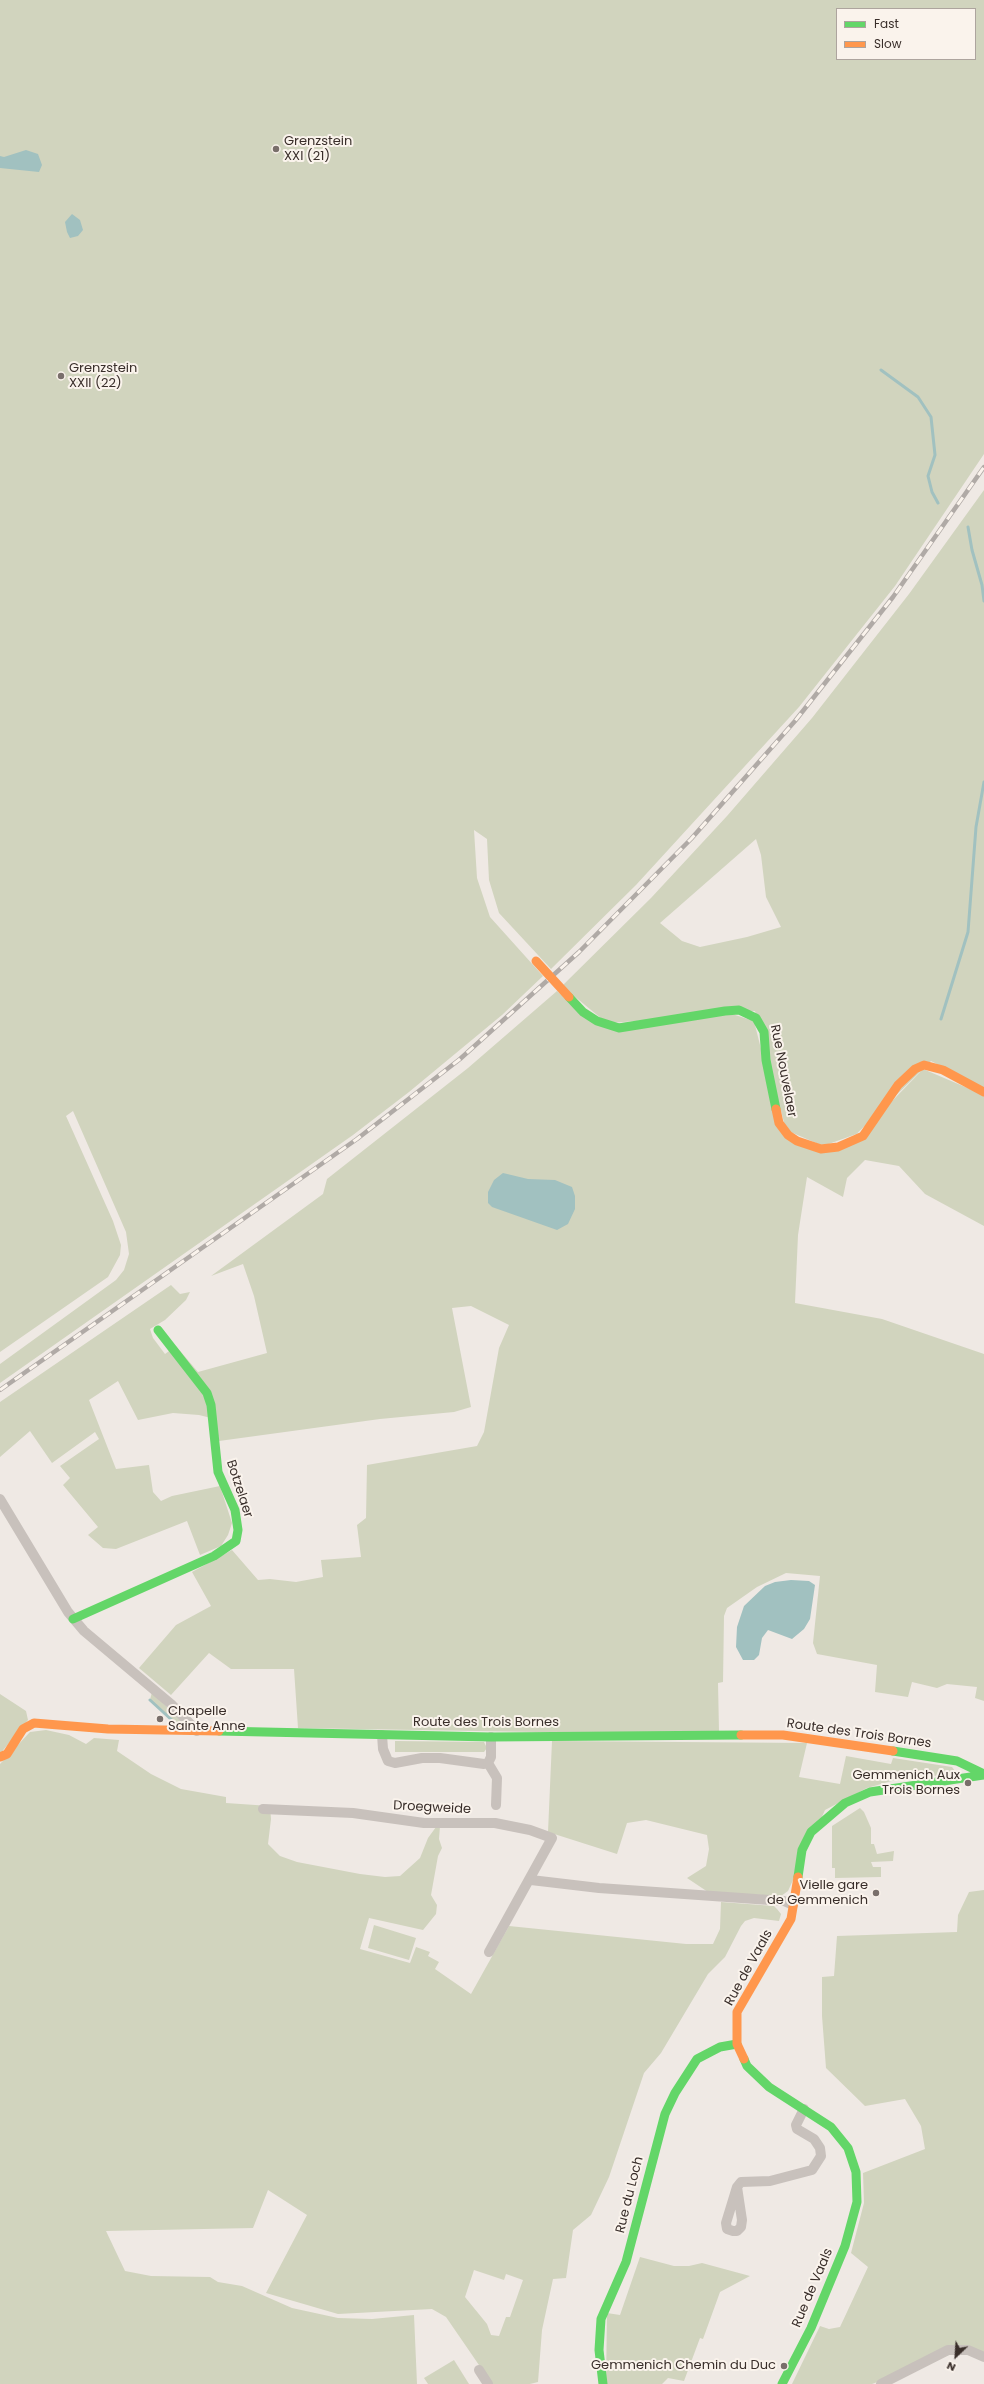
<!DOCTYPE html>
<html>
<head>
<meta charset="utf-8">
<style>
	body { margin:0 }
	#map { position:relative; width:984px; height:2384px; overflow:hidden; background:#efe9e4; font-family:Poppins,sans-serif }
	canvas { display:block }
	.legend { position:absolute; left:836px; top:8px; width:140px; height:52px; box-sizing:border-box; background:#faf3ec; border:1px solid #ada49e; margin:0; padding:5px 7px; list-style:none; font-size:12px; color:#392e2a }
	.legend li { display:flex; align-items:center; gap:8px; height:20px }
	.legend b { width:20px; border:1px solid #ada49e }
	.north { position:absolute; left:936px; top:2336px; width:40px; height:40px; -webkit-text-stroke:3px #faf3ec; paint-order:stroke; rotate:205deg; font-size:11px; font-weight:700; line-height:16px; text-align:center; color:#392e2a }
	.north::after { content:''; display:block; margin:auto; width:14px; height:18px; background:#392e2a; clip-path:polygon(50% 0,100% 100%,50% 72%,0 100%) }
</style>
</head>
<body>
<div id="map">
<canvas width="984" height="2384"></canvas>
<ul class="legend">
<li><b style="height:5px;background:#63d668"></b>Fast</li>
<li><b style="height:5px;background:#ff974d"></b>Slow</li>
</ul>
<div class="north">N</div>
</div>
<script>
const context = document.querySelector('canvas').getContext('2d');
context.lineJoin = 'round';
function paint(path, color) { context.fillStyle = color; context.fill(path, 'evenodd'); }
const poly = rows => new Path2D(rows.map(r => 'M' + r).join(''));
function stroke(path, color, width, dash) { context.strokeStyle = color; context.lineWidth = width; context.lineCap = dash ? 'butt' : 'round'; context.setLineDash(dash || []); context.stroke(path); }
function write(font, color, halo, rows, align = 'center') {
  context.font = font + ' Poppins,sans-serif'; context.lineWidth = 4; context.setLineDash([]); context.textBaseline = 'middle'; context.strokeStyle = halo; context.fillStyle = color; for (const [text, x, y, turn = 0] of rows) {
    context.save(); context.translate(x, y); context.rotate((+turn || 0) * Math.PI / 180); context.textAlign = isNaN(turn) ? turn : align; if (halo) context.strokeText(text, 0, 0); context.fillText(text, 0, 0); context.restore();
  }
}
paint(poly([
	[0,0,984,0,984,454,895,586,799,707,636,885,551,969,499,913,489,880,487,839,474,830,477,878,490,917,543,976,502,1015,409,1092,353,1135,0,1383,0,1364,116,1280,124,1270,129,1254,126,1232,73,1111,66,1116,113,1221,121,1245,120,1255,108,1277,0,1352],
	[837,9,975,9,975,59,837,59],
	[984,490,984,1088,931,1061,862,1132,823,1146,786,1130,755,1011,608,1024,562,986,651,898,727,816,812,718,909,594],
	[756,839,761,855,766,897,781,927,747,937,700,947,682,941,660,923],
	[557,991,596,1024,732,1014,754,1021,782,1133,839,1151,923,1069,984,1095,984,1226,925,1194,899,1166,865,1160,847,1178,843,1197,807,1177,798,1235,795,1303,882,1319,984,1354,984,1701,975,1698,977,1687,947,1684,937,1688,912,1682,908,1697,875,1692,877,1665,817,1654,813,1643,820,1576,786,1573,757,1587,727,1608,724,1616,723,1682,718,1683,719,1731,596,1733,298,1728,294,1669,231,1669,209,1653,171,1695,139,1668,176,1625,211,1606,192,1572,232,1550,258,1580,270,1579,296,1582,323,1577,321,1560,361,1557,357,1525,366,1518,367,1465,477,1446,484,1432,499,1348,509,1325,471,1306,452,1308,471,1407,454,1412,380,1419,219,1441,215,1419,199,1415,173,1413,138,1420,118,1381,89,1400,116,1469,149,1465,153,1492,161,1501,172,1496,220,1486,232,1523,228,1535,221,1546,200,1555,187,1521,116,1549,103,1548,88,1535,98,1527,63,1485,70,1478,60,1466,99,1439,95,1432,52,1463,30,1431,0,1457,0,1402,171,1285,180,1294,190,1292,186,1300,165,1320,150,1329,153,1338,165,1354,176,1346,198,1372,267,1353,254,1296,243,1264,211,1276,323,1194,327,1179,468,1068],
	[152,1692,181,1721,180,1724,177,1725,150,1700],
	[0,1694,26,1711,28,1720,0,1754],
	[46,1730,69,1735,86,1744,94,1738,119,1740,117,1751,151,1774,181,1789,226,1797,226,1803,270,1806,271,1819,268,1844,280,1856,297,1862,360,1874,385,1877,400,1876,420,1858,428,1838,436,1827,440,1826,439,1839,442,1848,438,1856,431,1895,437,1905,436,1914,423,1930,369,1918,360,1949,410,1963,416,1947,430,1952,428,1956,439,1962,435,1969,471,1994,509,1926,686,1944,713,1944,720,1929,721,1902,774,1906,777,1909,781,1914,779,1921,754,1918,745,1921,741,1926,725,1957,708,1974,661,2053,644,2073,609,2177,591,2215,573,2230,566,2278,553,2279,542,2330,538,2382,530,2384,492,2384,446,2317,432,2309,338,2314,266,2293,307,2215,268,2190,253,2228,106,2231,125,2271,151,2276,210,2277,218,2282,242,2286,292,2308,338,2318,372,2319,414,2315,417,2384,0,2384,0,1764,30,1732],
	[474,2270,504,2280,506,2274,523,2280,510,2317,506,2317,499,2336,491,2335,487,2324,465,2297],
	[395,1741,484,1742,487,1748,484,1752,395,1752],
	[552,1741,807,1743,799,1777,840,1784,846,1756,891,1764,893,1758,952,1767,955,1771,952,1774,895,1780,867,1788,825,1810,788,1891,781,1896,708,1892,687,1878,706,1866,709,1849,707,1835,646,1820,627,1823,617,1854,548,1832],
	[860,1808,864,1812,871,1828,871,1844,874,1844,877,1854,894,1851,893,1861,871,1862,873,1867,881,1867,881,1877,835,1878,835,1868,832,1868,832,1826],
	[984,1890,984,2353,970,2347,872,2384,792,2384,820,2326,829,2329,840,2327,868,2267,851,2253,864,2203,863,2173,925,2149,921,2126,905,2099,865,2106,826,2068,822,2016,822,1977,834,1976,837,1936,957,1932,958,1915,969,1892],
	[374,1925,416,1938,409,1960,368,1948],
	[640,2257,674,2266,689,2266,702,2263,750,2276,720,2292,703,2339,700,2338,684,2381,668,2378,662,2384,606,2384,607,2313,620,2315],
	[454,2360,469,2384,428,2384,424,2378]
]), '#d1d4be');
paint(poly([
	[26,150,38,154,42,165,39,172,0,168,0,156,4,157],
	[72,214,80,220,83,230,78,236,70,238,67,232,65,222],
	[503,1173,528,1179,555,1180,572,1187,575,1196,575,1209,568,1224,557,1230,492,1207,488,1203,488,1192,494,1180],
	[791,1580,809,1581,815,1585,810,1619,804,1629,792,1639,768,1630,762,1638,759,1655,754,1660,743,1660,736,1647,737,1627,744,1606,765,1586,775,1582]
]), '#a1c1c0');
stroke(poly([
	[881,370,918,397,931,417,935,455,928,476,932,492,938,503],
	[968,527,972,550,982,585,984,601],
	[941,1019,968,932,976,827,984,782],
	[150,1700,175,1723]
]), '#a1c1c0', 3);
stroke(poly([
	[0,1499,68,1612,84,1631,171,1704,197,1731],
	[382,1735,383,1749,388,1761,395,1763,422,1758,440,1758,484,1764,488,1763,491,1757,491,1737],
	[488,1763,497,1778,496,1805],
	[263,1809,353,1813,424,1823,495,1823,530,1830,552,1838,489,1952],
	[531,1880,599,1888,784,1901,793,1905],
	[737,2187,742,2220,741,2227,737,2231,733,2231,727,2229,726,2223,737,2187,741,2182,770,2181,812,2170,821,2156,820,2148,814,2139,797,2129,796,2125,804,2109],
	[479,2370,488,2384],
	[881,2384,948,2350,968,2350,984,2357]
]), '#c8c1bc', 10);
stroke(poly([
	[569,997,583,1012,597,1021,619,1028,725,1011,739,1010,756,1018,764,1032,766,1060,776,1109],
	[73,1619,214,1556,236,1541,238,1530,235,1510,218,1472,211,1405,207,1393,158,1330],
	[219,1731,491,1737,741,1735],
	[893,1751,957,1761,984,1774],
	[798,1877,802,1850,811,1832,845,1803,870,1792,984,1775],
	[744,2059,747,2066,769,2087,831,2127,848,2148,856,2172,857,2202,845,2246,811,2328,782,2384],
	[603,2384,599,2350,601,2319,626,2262,665,2114,675,2093,697,2059,720,2047,737,2044]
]), '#63d668', 9);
stroke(poly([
	[776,1109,779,1123,788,1135,797,1141,821,1149,838,1147,863,1136,898,1085,915,1069,924,1065,943,1070,984,1092],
	[741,1735,783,1735,893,1751],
	[0,1757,7,1754,23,1729,34,1723,108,1729,219,1731],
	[744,2059,737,2044,737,2012,791,1919,798,1877]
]), '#ff974d', 9);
const rail = poly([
	[0,1390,357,1139,460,1059,579,952,691,839,795,721,893,597,984,467]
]);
stroke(rail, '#b0aaa6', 4.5);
stroke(rail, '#faf3ec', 3, [9]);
stroke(poly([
	[536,961,569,997]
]), '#ff974d', 9);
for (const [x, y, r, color] of [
	[276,149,4,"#796f6b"],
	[61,376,4,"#796f6b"],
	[160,1719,4,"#796f6b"],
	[968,1783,4,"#796f6b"],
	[876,1893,4,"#796f6b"],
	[784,2366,4,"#796f6b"]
]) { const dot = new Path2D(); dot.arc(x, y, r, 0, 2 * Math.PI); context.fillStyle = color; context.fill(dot); stroke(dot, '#faf3ec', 1.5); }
write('13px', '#392e2a', '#faf3ec', [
	["Grenzstein",284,142],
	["XXI (21)",284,157],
	["Grenzstein",69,369],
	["XXII (22)",69,384],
	["Chapelle",168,1712],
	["Sainte Anne",168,1727],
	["Gemmenich Aux",960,1776,"right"],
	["Trois Bornes",960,1791,"right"],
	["Vielle gare",868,1886,"right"],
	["de Gemmenich",868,1901,"right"],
	["Gemmenich Chemin du Duc",776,2366,"right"]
], 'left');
write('13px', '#392e2a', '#faf3ec', [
	["Rue Nouvelaer",783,1071,79],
	["Botzelaer",239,1489,72],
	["Route des Trois Bornes",486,1723],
	["Route des Trois Bornes",859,1734,8],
	["Droegweide",432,1808,3],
	["Rue de Vaals",749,1968,-61],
	["Rue du Loch",630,2195,-76],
	["Rue de Vaals",813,2288,-67]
]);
</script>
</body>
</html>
